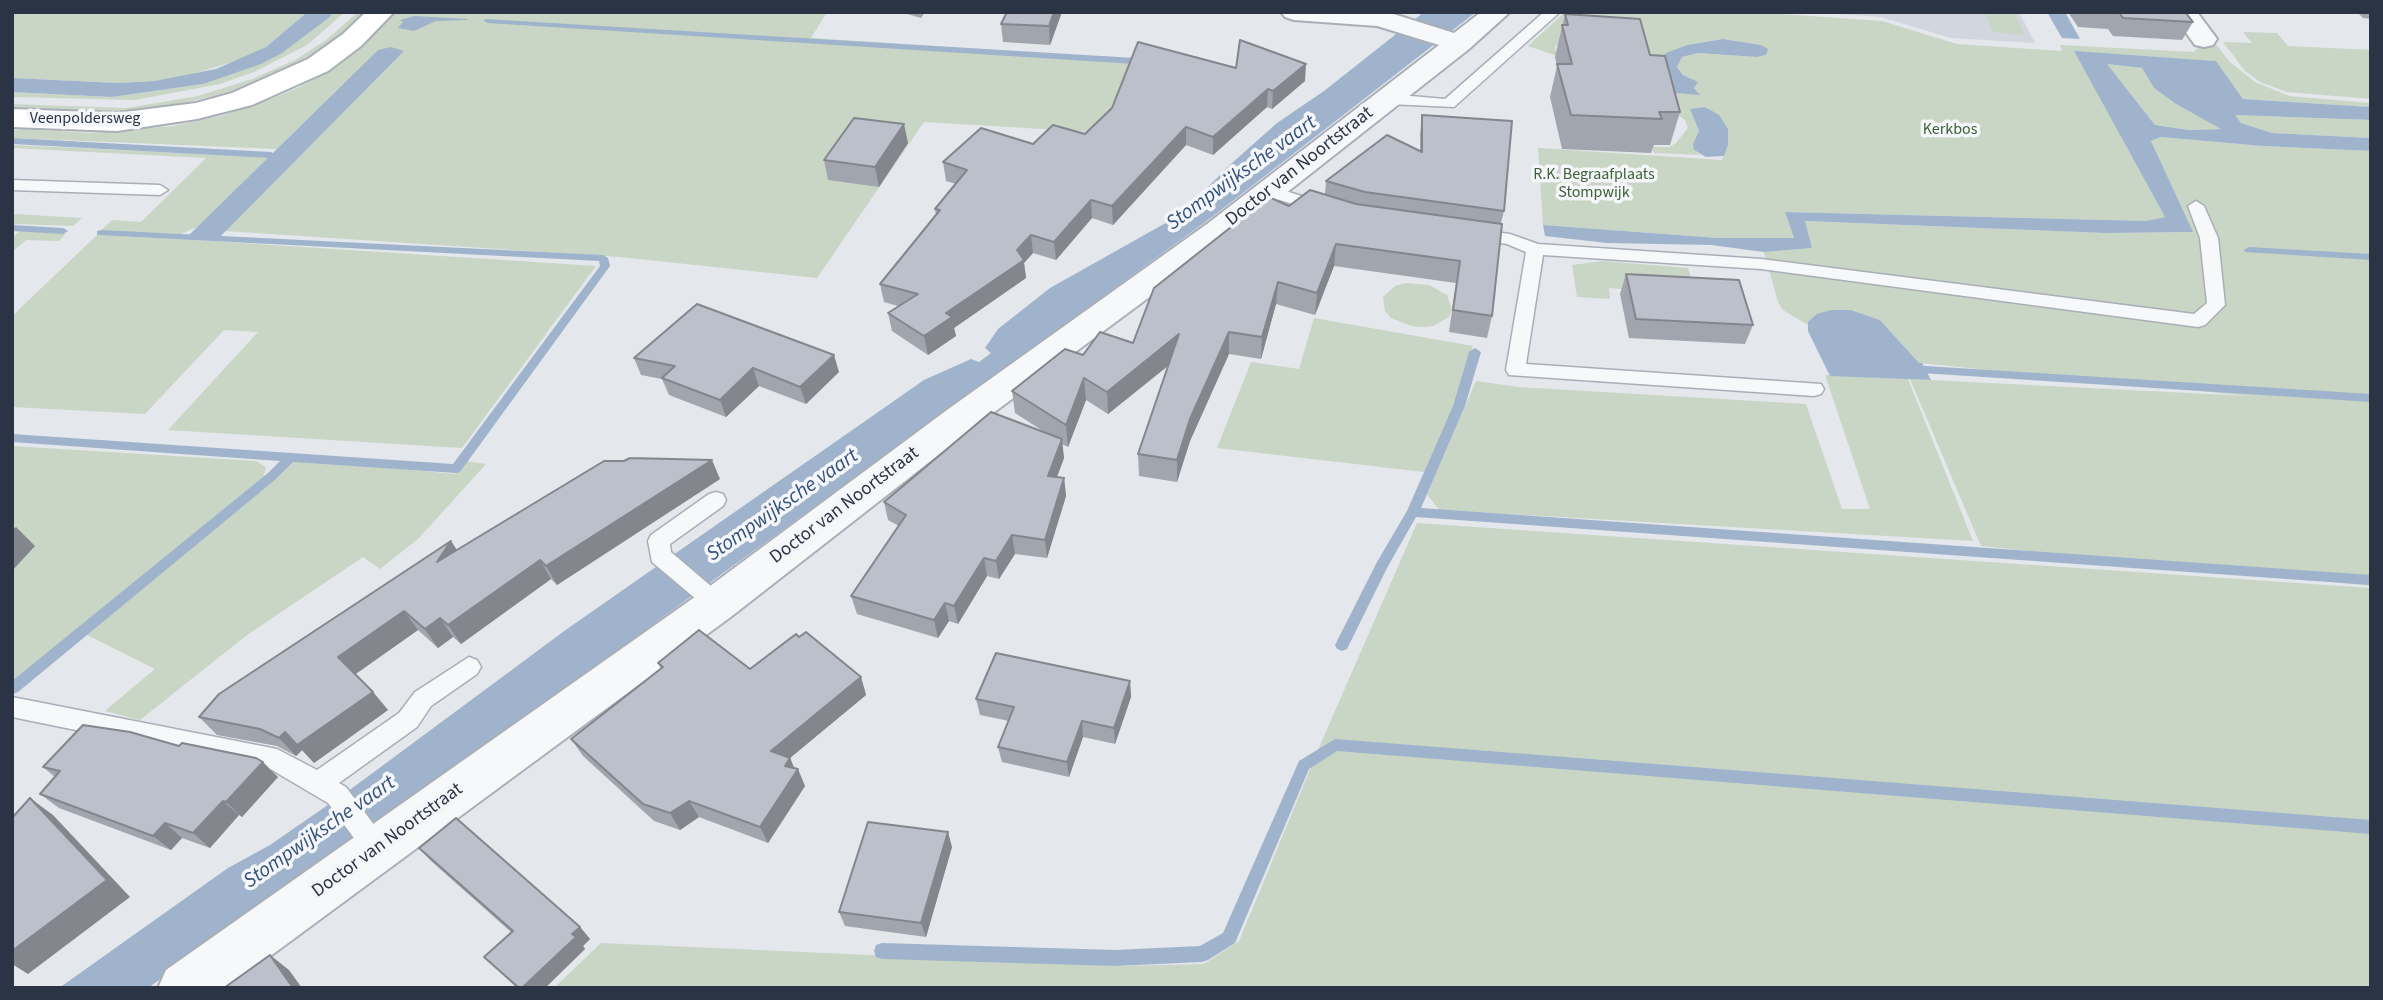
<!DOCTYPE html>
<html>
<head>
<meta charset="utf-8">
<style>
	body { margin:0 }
	#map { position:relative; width:2383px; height:1000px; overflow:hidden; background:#e4e7ec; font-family:"Source Sans 3",sans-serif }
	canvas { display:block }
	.frame { position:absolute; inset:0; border:14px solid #2b3445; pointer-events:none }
</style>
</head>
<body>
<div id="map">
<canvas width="2383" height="1000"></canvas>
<div class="frame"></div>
</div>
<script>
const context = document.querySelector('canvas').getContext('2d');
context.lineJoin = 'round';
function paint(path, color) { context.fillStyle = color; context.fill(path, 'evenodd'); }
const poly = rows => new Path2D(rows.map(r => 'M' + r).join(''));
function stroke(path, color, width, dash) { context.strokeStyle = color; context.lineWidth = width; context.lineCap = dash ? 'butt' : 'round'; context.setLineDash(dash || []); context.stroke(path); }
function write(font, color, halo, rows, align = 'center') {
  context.font = font + ' "Source Sans 3",sans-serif'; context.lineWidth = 7; context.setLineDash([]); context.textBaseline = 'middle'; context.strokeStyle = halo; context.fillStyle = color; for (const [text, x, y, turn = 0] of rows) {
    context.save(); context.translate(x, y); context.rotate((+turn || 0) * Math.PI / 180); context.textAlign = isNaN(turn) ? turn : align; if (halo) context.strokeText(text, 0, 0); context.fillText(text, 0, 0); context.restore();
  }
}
paint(poly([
	[1812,12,2019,12,2035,43,1951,38,1881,17]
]), '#d2d6de');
paint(poly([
	[12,12,301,12,305,14,266,47,245,58,186,76,156,81,118,83,12,78],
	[332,12,345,12,307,45,254,72,220,84,135,100,12,97,12,92,112,97,203,84,330,16],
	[358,12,366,12,320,51,255,83,228,92,176,105,125,112,101,114,12,110,12,104,127,108,198,96,252,79,295,60,326,40],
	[396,12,827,12,811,38,1178,62,1110,133,924,122,817,278,620,257,225,231,403,52,393,49,378,50,277,149,12,138,12,131,21,129,92,133,173,126,220,116,260,103,298,88,331,69,353,53],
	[1565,12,1753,12,1882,21,1957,44,2062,51,2060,45,2194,52,2204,41,2214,42,2230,62,2255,82,2289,96,2371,103,2371,107,2243,99,2216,61,2075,52,2165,217,2146,221,1785,212,1794,238,1718,238,1543,225,1538,148,1722,160,1728,145,1690,109,1699,131,1694,150,1701,155,1654,153,1652,147,1669,147,1676,143,1688,128,1685,120,1565,38,1555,47,1557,56,1528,46],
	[1723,39,1761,45,1756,57,1698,53,1682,57,1677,66,1683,75,1697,82,1694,88,1659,61,1666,54,1687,45],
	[1984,12,2014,12,2025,35,1993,32],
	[2243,32,2277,33,2288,46,2371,50,2371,99,2287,92,2260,82,2245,71,2223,42,2252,43],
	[2106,64,2142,68,2154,88,2176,104,2222,129,2189,130,2155,125],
	[2234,115,2371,120,2371,138,2272,133,2241,123],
	[2161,137,2262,146,2371,151,2371,586,1981,546,1910,379,2249,396,1919,363,1880,320,1851,310,1808,325,1783,310,1778,302,1764,252,1812,248,1804,221,2105,233,2192,232,2151,141],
	[12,145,269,157,199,226,181,234,100,231,112,220,141,222,206,158,12,148],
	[15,214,82,218,73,226,17,224,12,226,12,217],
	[20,231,66,233,59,241,26,240,12,252,12,238],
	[97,235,196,240,596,266,462,448,168,430,258,332,224,330,145,414,12,407,12,316],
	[1603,261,1688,268,1697,295,1609,288,1610,299,1577,297,1572,265],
	[1406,283,1429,285,1447,295,1452,310,1449,317,1433,326,1422,327,1411,326,1391,318,1385,311,1383,297,1395,286],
	[1314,318,1473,346,1454,406,1424,472,1217,448,1251,362,1299,369],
	[1825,375,1908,379,1973,541,1439,510,1427,494,1476,381,1518,387,1806,404,1842,509,1870,509],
	[12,446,256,461,266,467,263,478,12,684],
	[293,459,455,474,465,461,486,464,419,538,380,569,363,557,247,635,140,720,105,711,155,669,85,634,279,476],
	[1417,523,2371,588,2371,988,554,988,601,943,1119,966,1204,964,1239,941,1321,743]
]), '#c9d6c5');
paint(poly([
	[301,12,332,12,331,16,282,53,261,64,203,84,112,97,12,92,12,78,118,83,155,81,216,69,266,47,305,14],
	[1424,12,1476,12,1212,217,398,810,148,988,59,988,228,868,270,845,351,789,567,629,924,380,971,359,979,362,991,353,985,348,998,329,1050,288,1171,220,1189,206,1232,163,1277,123,1324,91],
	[2047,12,2065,12,2080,39,2062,38],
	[414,16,467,19,468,20,436,21,414,31,398,28,403,22,400,20],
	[1723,39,1761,45,1768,49,1766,55,1756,57,1698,53,1682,57,1677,67,1683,75,1698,82,1694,88,1700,95,1675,93,1659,61,1666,53,1687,45],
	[391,47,404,51,217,240,186,238,378,50],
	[2074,51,2216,61,2243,99,2371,107,2371,120,2235,115,2241,123,2272,133,2371,138,2371,151,2262,146,2161,137,2151,141,2193,232,2105,233,1805,221,1812,248,1764,252,1711,245,1607,243,1545,236,1543,225,1718,238,1794,238,1785,212,2146,221,2165,217],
	[2107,64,2142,68,2154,88,2176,104,2221,129,2189,130,2155,125],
	[1705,107,1719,115,1728,129,1728,145,1724,156,1706,157,1694,150,1693,144,1699,131,1690,109],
	[1831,310,1851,310,1880,320,1919,363,1922,363,1931,380,1830,376,1808,331,1808,322,1817,314]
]), '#9fb4cc');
paint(poly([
	[485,19,1135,58,1139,61,1135,64,488,23,484,21,485,19],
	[12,138,271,152,276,155,271,158,12,144,12,138],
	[12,225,63,228,68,231,63,234,12,231,12,225],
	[101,230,603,255,608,258,610,266,460,472,456,473,293,462,276,479,18,692,13,694,12,681,268,473,280,461,12,442,12,434,453,464,600,266,599,261,97,235,97,231,101,230],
	[2249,247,2371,254,2371,260,2245,252,2244,250,2249,247],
	[1475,348,1481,352,1465,406,1421,508,2371,575,2371,585,1416,517,1387,568,1347,649,1342,651,1337,649,1335,645,1337,641,1377,562,1407,511,1453,406,1469,352,1475,348],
	[1910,365,2371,394,2371,402,1906,372,1904,369,1910,365],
	[1335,739,2371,820,2371,834,1337,751,1309,769,1235,943,1208,960,1202,962,1115,966,882,959,876,957,874,951,876,945,882,943,1115,950,1200,946,1223,933,1299,761,1335,739]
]), '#9fb4cc');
const lane = poly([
	[1544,12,1560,12,1454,107,1388,104,1380,99,1388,94,1445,99,1544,12],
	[12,180,160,185,168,190,160,195,12,190,12,180],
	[1270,186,1330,205,1332,209,1324,214,1264,195,1262,191,1264,187,1270,186],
	[2196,201,2204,206,2218,238,2225,305,2205,325,2198,327,1761,269,1543,255,1526,364,1821,384,1824,389,1821,394,1814,396,1509,375,1506,370,1526,252,1507,244,1467,238,1464,234,1473,229,1510,234,1538,244,1761,259,2194,314,2207,303,2200,238,2188,206,2196,201],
	[716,492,723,494,726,500,723,506,670,544,671,552,725,598,728,604,725,610,717,613,709,610,652,562,648,541,651,535,709,494,716,492],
	[469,657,477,660,481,667,477,674,431,706,417,727,339,783,346,787,386,841,390,849,386,857,377,861,368,857,328,803,272,770,12,717,12,697,277,749,317,770,399,713,415,692,469,657]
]);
const street = poly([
	[1281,12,1387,12,1454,33,1481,12,1510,12,1469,49,1229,238,973,428,732,616,227,988,158,988,166,970,702,592,947,410,1207,224,1439,45,1377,26,1294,20,1285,17,1281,12],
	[2171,12,2197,12,2217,39,2213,45,2204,47,2195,45,2171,12]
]);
const secondary = poly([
	[366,12,394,12,361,46,328,71,252,105,197,119,117,131,12,127,12,109,117,113,196,103,232,93,308,59,343,34,366,12]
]);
stroke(lane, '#a9aeb7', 3);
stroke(street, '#a9aeb7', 4);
stroke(secondary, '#a9aeb7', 4);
paint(lane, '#f7f8fa');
paint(street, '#f7f8fa');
paint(secondary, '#fff');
paint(poly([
	[900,12,925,12,921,18],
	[1007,12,1062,12,1050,45,1003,42,1001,24],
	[2068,12,2185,12,2193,22,2182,40,2113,36,2108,29,2078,27],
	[2357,12,2371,12,2371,19,2363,18],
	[1565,14,1650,55,1680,112,1670,145,1654,145,1651,153,1562,149,1550,97,1557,66,1555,57],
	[1236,68,1305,81,1272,109,1267,107,1213,155,1186,145,1113,225,1092,218,1056,260,1033,253,1024,263,1026,278,954,328,956,336,928,355,892,331,888,313,898,306,884,302,880,284,936,215,935,209,956,184,946,181,943,162,1085,134],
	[1422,115,1504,211,1501,223,1492,316,1487,338,1449,332,1456,283,1334,266,1315,315,1276,304,1261,359,1229,354,1190,441,1177,482,1139,476,1138,454,1169,365,1108,414,1086,400,1068,447,1062,444,1064,458,1057,477,1064,478,1066,496,1047,558,1015,554,999,579,987,576,958,624,949,621,938,638,857,614,851,596,899,526,888,520,884,502,1046,433,1015,413,1012,391,1083,355,1133,343,1289,206,1325,194,1326,181,1420,150,1420,134],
	[908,143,879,187,828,180,824,160],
	[1626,274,1753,325,1745,344,1629,338,1620,294],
	[634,358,839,372,806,404,759,386,726,417,669,395,662,379,641,375],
	[720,479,557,585,551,579,461,644,453,637,438,648,418,630,355,674,373,692,388,710,314,763,302,750,296,756,277,746,217,735,199,717,451,541,457,550],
	[799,637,861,677,866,695,790,758,794,768,805,786,768,843,699,817,680,830,654,821,583,756,571,739,661,669,658,663,750,669],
	[1130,681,1131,697,1115,744,1083,737,1069,777,1002,762,998,747,1009,721,980,715,976,699],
	[43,767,278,777,242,817,239,815,210,848,182,838,171,850,59,808,40,794,55,777],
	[952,847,926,937,845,926,839,912],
	[419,848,580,927,590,939,583,946,585,949,545,988,517,988,484,957,511,932,431,861]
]), '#a1a5ae');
paint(poly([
	[1054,12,1062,12,1050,45,1049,26],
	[1306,64,1305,81,1272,109,1273,91],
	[1268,89,1267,107,1213,155,1213,137],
	[904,124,908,143,879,187,875,167],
	[1186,127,1186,145,1113,225,1112,206],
	[1091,200,1092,218,1056,260,1054,242],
	[1031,235,1033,253,1024,263,1026,278,954,328,956,336,928,355,924,336,946,313,1017,250],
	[1336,244,1334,266,1315,315,1317,293],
	[1278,282,1276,304,1261,359,1262,337],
	[1229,332,1229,354,1190,441,1177,482,1177,460,1190,419],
	[1179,334,1179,357,1108,414,1107,392],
	[834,355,839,372,806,404,800,387],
	[753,368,759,386,726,417,720,400],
	[1084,378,1086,400,1068,447,1066,425],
	[1062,439,1064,458,1050,495,1048,476],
	[712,460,720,479,557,585,546,566],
	[1064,478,1066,496,1047,558,1045,540],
	[16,527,35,546,12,571,12,530],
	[1012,535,1015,554,999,579,996,561],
	[451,541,463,560,437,562],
	[984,558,987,576,958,624,954,606],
	[540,560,551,579,461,644,448,625],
	[945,603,949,621,938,638,934,620],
	[404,611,418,630,353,676,338,657],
	[440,618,453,637,438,648,425,629],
	[861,677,866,695,790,758,796,772,798,769,805,786,768,843,760,827,771,751],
	[1130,681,1131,697,1115,744,1114,728],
	[373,692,388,710,314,763,302,750,296,756,279,738,285,732],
	[1082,721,1083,737,1069,777,1067,762],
	[263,762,278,777,242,817,226,802],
	[30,798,53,815,130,897,28,974,12,964,12,951],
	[223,801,239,815,210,848,193,833],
	[689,801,699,817,680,830,670,813],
	[165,823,182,838,171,850,153,836],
	[948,832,952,847,926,937,921,923],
	[580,927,590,939,583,946,585,949,545,988,522,988],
	[270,955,289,970,302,988,293,988]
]), '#83868d');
const building = poly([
	[1007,12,1054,12,1049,26,1001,24,1007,12],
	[2119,12,2185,12,2193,22,2123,18,2119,12],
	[1565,14,1640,19,1650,55,1665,56,1680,112,1659,112,1662,119,1571,115,1557,64,1572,64,1562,25,1568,25,1565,14],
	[1240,40,1306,64,1273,91,1268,89,1213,137,1186,127,1112,206,1091,200,1054,242,1031,235,1017,250,1024,260,946,313,952,317,924,336,888,313,918,294,880,284,940,210,935,209,967,170,943,162,981,128,1033,144,1053,125,1085,134,1112,108,1138,42,1236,68,1240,40],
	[1422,115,1512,121,1504,211,1365,192,1326,181,1387,135,1422,152,1422,115],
	[854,118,904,124,875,167,824,160,854,118],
	[1310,190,1356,204,1502,224,1492,316,1453,310,1460,261,1336,244,1317,293,1278,282,1262,337,1229,332,1190,419,1177,460,1138,454,1179,334,1107,392,1084,378,1066,425,1012,391,1065,349,1083,355,1100,332,1133,343,1154,288,1269,197,1289,206,1310,190],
	[1626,274,1739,280,1753,325,1636,319,1626,274],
	[697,304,834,355,800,387,753,368,720,400,662,378,675,366,634,358,697,304],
	[991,412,1062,439,1048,476,1064,478,1045,540,1012,535,996,561,984,558,954,606,945,603,934,620,851,596,906,515,884,502,991,412],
	[630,458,712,460,546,566,540,560,448,625,440,618,425,629,404,611,338,657,373,692,297,745,285,732,279,738,260,729,199,717,219,694,451,541,437,562,604,461,624,461,630,458],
	[699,630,750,669,796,634,799,637,806,632,861,677,771,751,790,758,785,766,798,769,760,827,689,801,670,813,643,804,571,739,663,667,658,663,699,630],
	[996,653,1130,681,1114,728,1082,721,1067,762,998,747,1014,707,976,699,996,653],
	[83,725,130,732,179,746,182,743,256,758,263,762,226,802,223,801,193,833,165,823,153,836,40,794,60,771,43,767,83,725],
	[30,798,107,880,12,951,12,818,30,798],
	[456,818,580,927,572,934,576,937,522,988,519,988,484,957,513,931,419,848,456,818],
	[868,822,948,832,921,923,839,912,868,822],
	[270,955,293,988,224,988,270,955]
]);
paint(building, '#bbc0ca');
stroke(building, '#83868d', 2);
write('16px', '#2b3445', '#f4f6f9', [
	["Veenpoldersweg",85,119]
]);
write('16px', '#3f6138', '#f4f6f9', [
	["Kerkbos",1950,130],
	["R.K. Begraafplaats",1594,175],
	["Stompwijk",1594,193]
]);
write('19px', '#2b3445', '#f4f6f9', [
	["Doctor van Noortstraat",1300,167,-38],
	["Doctor van Noortstraat",845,506,-37],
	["Doctor van Noortstraat",388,841,-36]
]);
write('italic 21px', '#34527a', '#f4f6f9', [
	["Stompwijksche vaart",1242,174,-36],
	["Stompwijksche vaart",783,506,-35],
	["Stompwijksche vaart",320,833,-35]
]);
</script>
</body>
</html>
